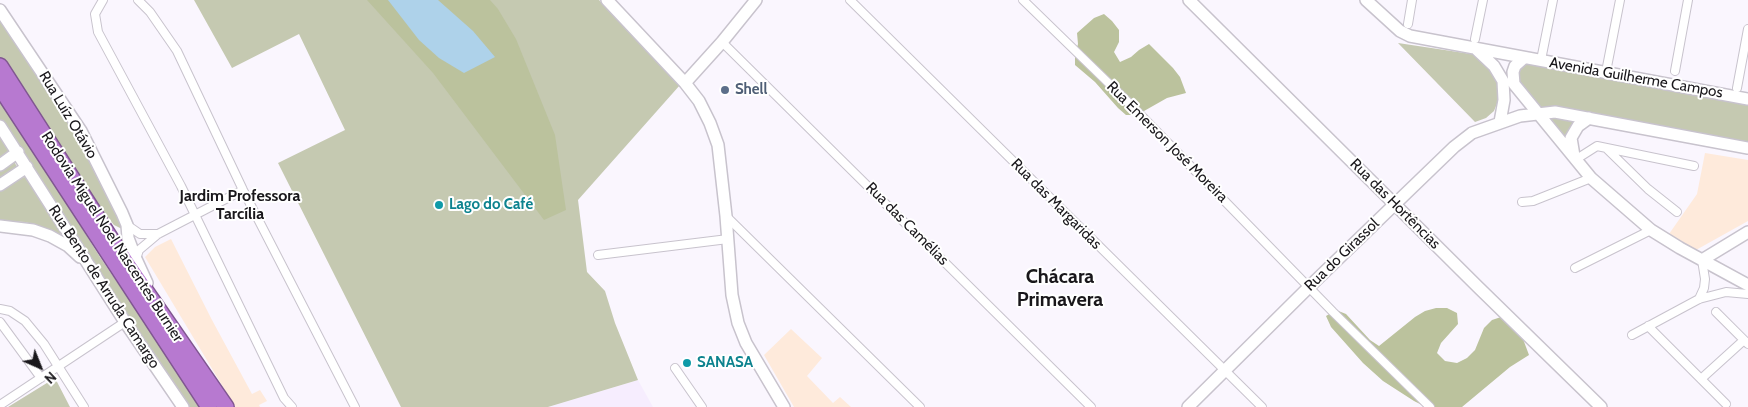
<!DOCTYPE html>
<html>
<head>
<meta charset="utf-8">
<style>
	body { margin:0 }
	#map { position:relative; width:1748px; height:407px; overflow:hidden; background:#faf6fe; font-family:Cabin,sans-serif }
	canvas { display:block }
	.north { position:absolute; left:15px; top:342px; width:50px; height:50px; -webkit-text-stroke:4px #fff; paint-order:stroke; rotate:136deg; font-size:14px; font-weight:700; line-height:20px; text-align:center; color:#19171b }
	.north::after { content:''; display:block; margin:auto; width:18px; height:22px; background:#19171b; clip-path:polygon(50% 0,100% 100%,50% 72%,0 100%) }
</style>
</head>
<body>
<div id="map">
<canvas width="1748" height="407"></canvas>
<div class="north">N</div>
</div>
<script>
const context = document.querySelector('canvas').getContext('2d');
context.lineJoin = 'round';
function paint(path, color) { context.fillStyle = color; context.fill(path, 'evenodd'); }
const poly = rows => new Path2D(rows.map(r => 'M' + r).join(''));
function stroke(path, color, width, dash) { context.strokeStyle = color; context.lineWidth = width; context.lineCap = dash ? 'butt' : 'round'; context.setLineDash(dash || []); context.stroke(path); }
function write(font, color, halo, rows, align = 'center') {
  context.font = font + ' Cabin,sans-serif'; context.lineWidth = 4; context.setLineDash([]); context.textBaseline = 'middle'; context.strokeStyle = halo; context.fillStyle = color; for (const [text, x, y, turn = 0] of rows) {
    context.save(); context.translate(x, y); context.rotate((+turn || 0) * Math.PI / 180); context.textAlign = isNaN(turn) ? turn : align; if (halo) context.strokeText(text, 0, 0); context.fillText(text, 0, 0); context.restore();
  }
}
paint(poly([
	[1705,153,1748,160,1748,221,1696,250,1669,234,1697,194],
	[171,239,212,320,252,394,260,390,267,401,259,405,260,407,235,407,145,257,155,247],
	[791,329,822,358,807,376,833,403,840,397,851,407,794,407,764,355]
]), '#feeadb');
paint(poly([
	[638,380,653,407,548,407]
]), '#f6edfe');
paint(poly([
	[194,0,599,0,680,85,578,200,587,272,605,291,615,323,638,380,548,407,401,407,278,163,345,130,299,34,232,68],
	[0,17,75,131,123,224,122,229,114,225,97,204,64,151,58,147,0,59],
	[1398,43,1478,55,1498,80,1499,92,1498,101,1494,111,1486,118,1475,122],
	[1527,63,1748,104,1748,145,1542,108,1517,80,1520,64],
	[0,98,100,257,202,407,187,407,135,328,0,120],
	[1548,117,1577,121,1565,142],
	[0,135,8,147,8,156,0,161],
	[11,160,15,163,17,167,0,180,0,168],
	[26,177,79,251,47,229,25,222,0,221,0,189,15,178],
	[55,378,70,407,8,407]
]), '#c5c9b1');
paint(poly([
	[367,0,490,0,498,9,516,39,555,135,566,210,544,220,433,73],
	[1104,14,1112,21,1119,30,1119,42,1114,52,1120,62,1131,57,1139,50,1149,44,1173,68,1180,77,1186,93,1167,98,1137,115,1126,115,1118,108,1095,82,1075,65,1075,54,1078,44,1077,33,1094,18],
	[1436,308,1447,308,1457,313,1458,324,1441,343,1437,353,1445,361,1457,363,1467,358,1475,350,1484,328,1492,320,1504,316,1520,331,1529,355,1510,367,1462,407,1426,407,1414,401,1383,381,1363,363,1331,327,1326,316,1336,310,1346,314,1370,340,1379,346,1415,317,1425,311]
]), '#bbc29d');
paint(poly([
	[388,0,438,0,473,31,495,57,464,73,439,58,419,40]
]), '#aed2ea');
const street = poly([
	[103,0,95,14,98,32,181,186,284,398,292,407],
	[138,0,150,12,177,51,243,190,355,407],
	[850,0,1262,407],
	[1023,0,1127,101,1333,312,1430,407],
	[1408,24,1412,0],
	[1475,39,1483,0],
	[722,42,1091,407],
	[1541,60,1553,0],
	[1675,71,1688,0],
	[1606,72,1620,0],
	[1737,88,1748,29],
	[1606,148,1648,189,1677,212],
	[1575,160,1597,146,1694,166],
	[1522,202,1533,201,1591,178],
	[726,216,920,407],
	[127,225,140,234,158,234],
	[598,255,728,239],
	[136,259,139,250,158,234,243,190],
	[1575,268,1651,230],
	[1699,299,1704,288,1705,279,1702,260],
	[0,309,10,311,25,321,44,344,84,407],
	[1716,312,1748,344],
	[0,322,41,378],
	[1648,326,1726,404],
	[1632,335,1699,299,1726,292,1748,294],
	[675,368,702,407],
	[1701,379,1744,340],
	[0,405,125,322]
]);
const secondary = poly([
	[607,0,685,83,699,101,710,123,718,145,726,216,732,295,738,323,746,343,784,407],
	[1189,0,1478,287,1601,407],
	[1366,0,1400,31,1410,36,1748,99],
	[0,10,81,131,122,213,127,225,128,238,136,259,147,283],
	[1476,49,1494,66,1503,81,1504,100,1500,122],
	[1524,58,1515,66,1513,72,1514,84,1591,178,1651,230,1680,248,1748,285],
	[685,83,722,42,756,0],
	[0,126,125,322,183,407],
	[1574,156,1571,138,1578,126,1589,118],
	[0,165,18,152],
	[0,185,27,167],
	[0,226,33,230,50,236,68,246,80,257],
	[1702,260,1748,232],
	[1188,407,1309,287,1454,147,1472,133,1520,116,1555,112,1748,148]
]);
const highway = poly([
	[0,66,127,264,226,407],
	[0,87,209,407]
]);
stroke(street, '#c8c3cd', 10);
stroke(secondary, '#c8c3cd', 14);
stroke(highway, '#805791', 18);
stroke(street, '#fff', 8);
stroke(secondary, '#fff', 11);
stroke(highway, '#b779d0', 15);
for (const [x, y, r, color] of [
	[725,90,5,"#5c6f8a"],
	[439,205,5,"#0f9aa8"],
	[687,363,5,"#0f9aa8"]
]) { const dot = new Path2D(); dot.arc(x, y, r, 0, 2 * Math.PI); context.fillStyle = color; context.fill(dot); stroke(dot, '#fff', 2); }
write('15px', '#19171b', '#fff', [
	["Avenida Guilherme Campos",1636,78,10],
	["Rua Luíz Otávio",68,115,59],
	["Rua Emerson José Moreira",1167,142,45],
	["Rua das Margaridas",1056,204,45],
	["Rua das Hortências",1395,204,45],
	["Rua das Camélias",907,224,45],
	["Rodovia Miguel Noel Nascentes Burnier",112,237,57],
	["Rua do Girassol",1342,255,-44],
	["Rua Bento de Arruda Camargo",104,287,57]
]);
write('bold 15px', '#4e5e75', '#fff', [
	["Shell",735,90]
], 'left');
write('bold 15px', '#0d838f', '#fff', [
	["Lago do Café",449,205],
	["SANASA",697,363]
], 'left');
write('bold 16px', '#19171b', '#fff', [
	["Jardim Professora",240,196],
	["Tarcília",240,214]
]);
write('bold 20px', '#19171b', '#fff', [
	["Chácara",1060,277],
	["Primavera",1060,300]
]);
</script>
</body>
</html>
